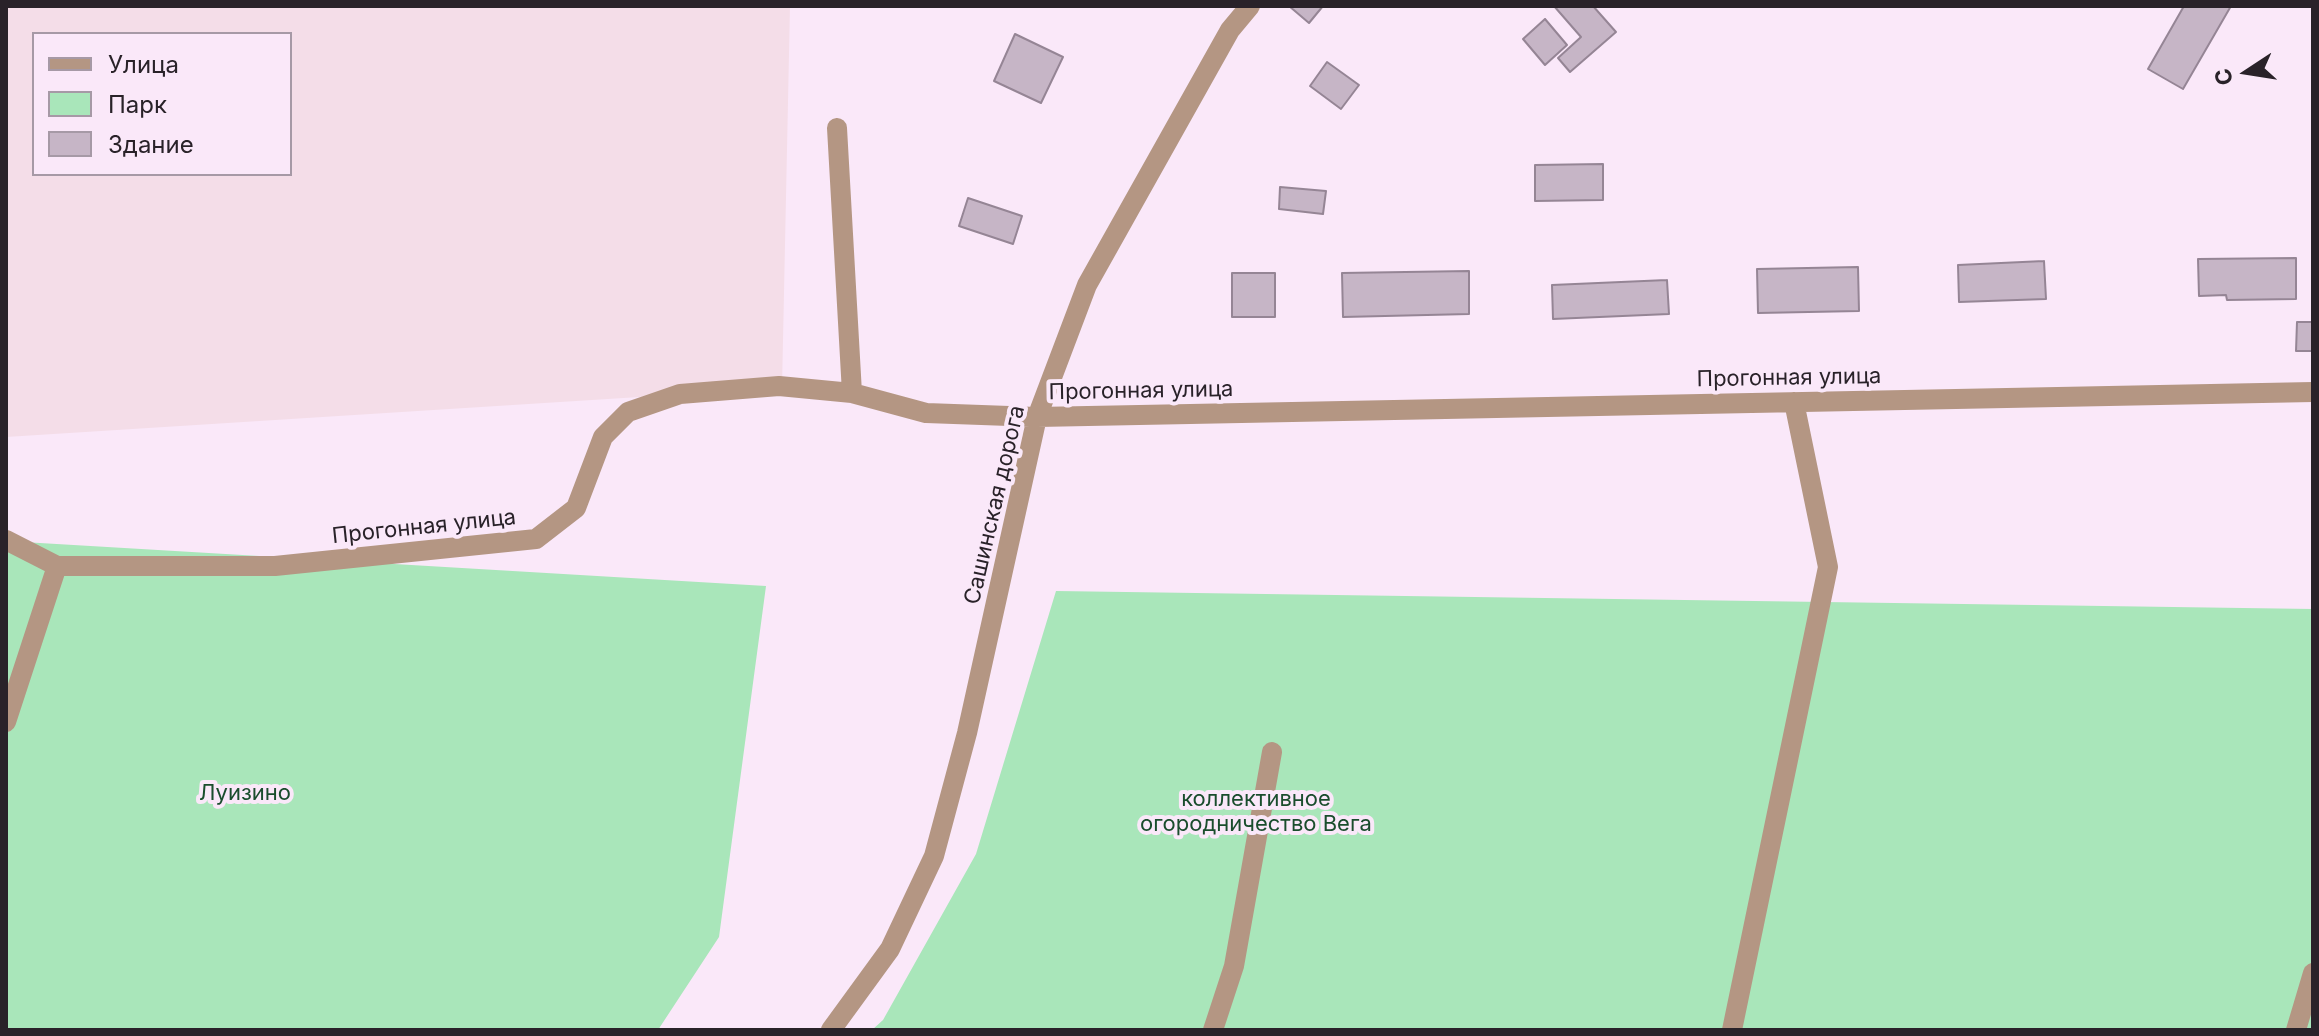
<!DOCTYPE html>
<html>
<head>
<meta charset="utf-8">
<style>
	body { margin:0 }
	#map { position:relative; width:2319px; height:1036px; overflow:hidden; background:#fae8f9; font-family:Inter,sans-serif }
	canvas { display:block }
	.frame { position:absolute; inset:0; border:8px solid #292229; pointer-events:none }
	.legend { position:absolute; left:32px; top:32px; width:260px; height:144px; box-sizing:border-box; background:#fae8f9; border:2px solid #a699a6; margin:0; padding:10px 14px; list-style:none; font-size:24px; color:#292229 }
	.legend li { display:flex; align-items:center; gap:16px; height:40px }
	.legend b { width:40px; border:2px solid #a699a6 }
	.north { position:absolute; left:2207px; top:32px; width:80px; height:80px; -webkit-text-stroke:6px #fae8f9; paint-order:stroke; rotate:258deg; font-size:22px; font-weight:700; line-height:32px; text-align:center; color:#292229 }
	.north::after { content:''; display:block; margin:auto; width:28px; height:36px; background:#292229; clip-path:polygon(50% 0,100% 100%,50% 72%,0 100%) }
</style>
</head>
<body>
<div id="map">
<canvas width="2319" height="1036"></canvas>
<div class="frame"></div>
<ul class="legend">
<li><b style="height:10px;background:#b49683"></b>Улица</li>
<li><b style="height:22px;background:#a9e6ba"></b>Парк</li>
<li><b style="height:22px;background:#c6b5c6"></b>Здание</li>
</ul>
<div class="north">С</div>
</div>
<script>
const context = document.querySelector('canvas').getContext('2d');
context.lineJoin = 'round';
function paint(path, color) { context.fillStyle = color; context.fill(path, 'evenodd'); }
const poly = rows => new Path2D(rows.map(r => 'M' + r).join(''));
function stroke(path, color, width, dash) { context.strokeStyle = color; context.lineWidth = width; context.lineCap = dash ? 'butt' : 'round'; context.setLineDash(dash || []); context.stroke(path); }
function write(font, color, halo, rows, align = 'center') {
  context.font = font + ' Inter,sans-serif'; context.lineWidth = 8; context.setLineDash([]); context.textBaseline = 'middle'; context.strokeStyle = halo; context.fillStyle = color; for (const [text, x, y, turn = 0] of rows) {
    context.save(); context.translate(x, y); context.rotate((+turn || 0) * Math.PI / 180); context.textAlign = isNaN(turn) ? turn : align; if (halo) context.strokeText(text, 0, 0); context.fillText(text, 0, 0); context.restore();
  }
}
paint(poly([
	[6,6,790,6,782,388,6,437],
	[34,34,290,34,290,174,34,174]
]), '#f4dde8');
paint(poly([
	[6,541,766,586,719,937,658,1030,6,1030],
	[1056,591,2313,609,2313,1030,872,1030,883,1020,976,854]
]), '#a9e6ba');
const building = poly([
	[1289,6,1323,6,1309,23,1289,6],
	[1554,6,1593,6,1616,32,1570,72,1558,58,1581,37,1554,6],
	[2184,6,2231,6,2183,89,2148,69,2184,6],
	[1545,19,1567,45,1545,65,1523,39,1545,19],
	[1015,34,1063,57,1041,103,994,81,1015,34],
	[1327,62,1359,85,1341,109,1310,86,1327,62],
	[1603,164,1603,200,1535,201,1535,165,1603,164],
	[1280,187,1326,191,1323,214,1279,209,1280,187],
	[968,198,1022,216,1013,244,959,226,968,198],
	[2296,258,2296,299,2227,300,2226,295,2199,296,2198,259,2296,258],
	[2044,261,2046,299,1959,302,1958,265,2044,261],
	[1858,267,1859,311,1758,313,1757,269,1858,267],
	[1469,271,1469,314,1343,317,1342,273,1469,271],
	[1232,273,1275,273,1275,317,1232,317,1232,273],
	[1667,280,1669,314,1553,319,1552,285,1667,280],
	[2297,322,2313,322,2313,351,2296,351,2297,322]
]);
paint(building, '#c6b5c6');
stroke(building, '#958595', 2);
stroke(poly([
	[837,128,852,393],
	[6,540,57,566,275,566,536,539,576,508,603,437,628,412,680,394,779,386,852,393,926,413,1037,417,2313,392],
	[6,722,57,566],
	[831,1030,890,949,934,856,967,733,1037,417,1087,285,1230,30,1250,6],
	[1213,1030,1234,966,1272,752],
	[1732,1030,1828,567,1794,402],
	[2296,1030,2313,973]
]), '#b49683', 20);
write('22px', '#292229', '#fae8f9', [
	["Прогонная улица",1789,378,-1],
	["Прогонная улица",1141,391,-1],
	["Сашинская дорога",995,505,-77],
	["Прогонная улица",424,527,-6]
]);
write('22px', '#1a4d2d', '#fae8f9', [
	["Луизино",245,793],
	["коллективное",1256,799],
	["огородничество Вега",1256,824]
]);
</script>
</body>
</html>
